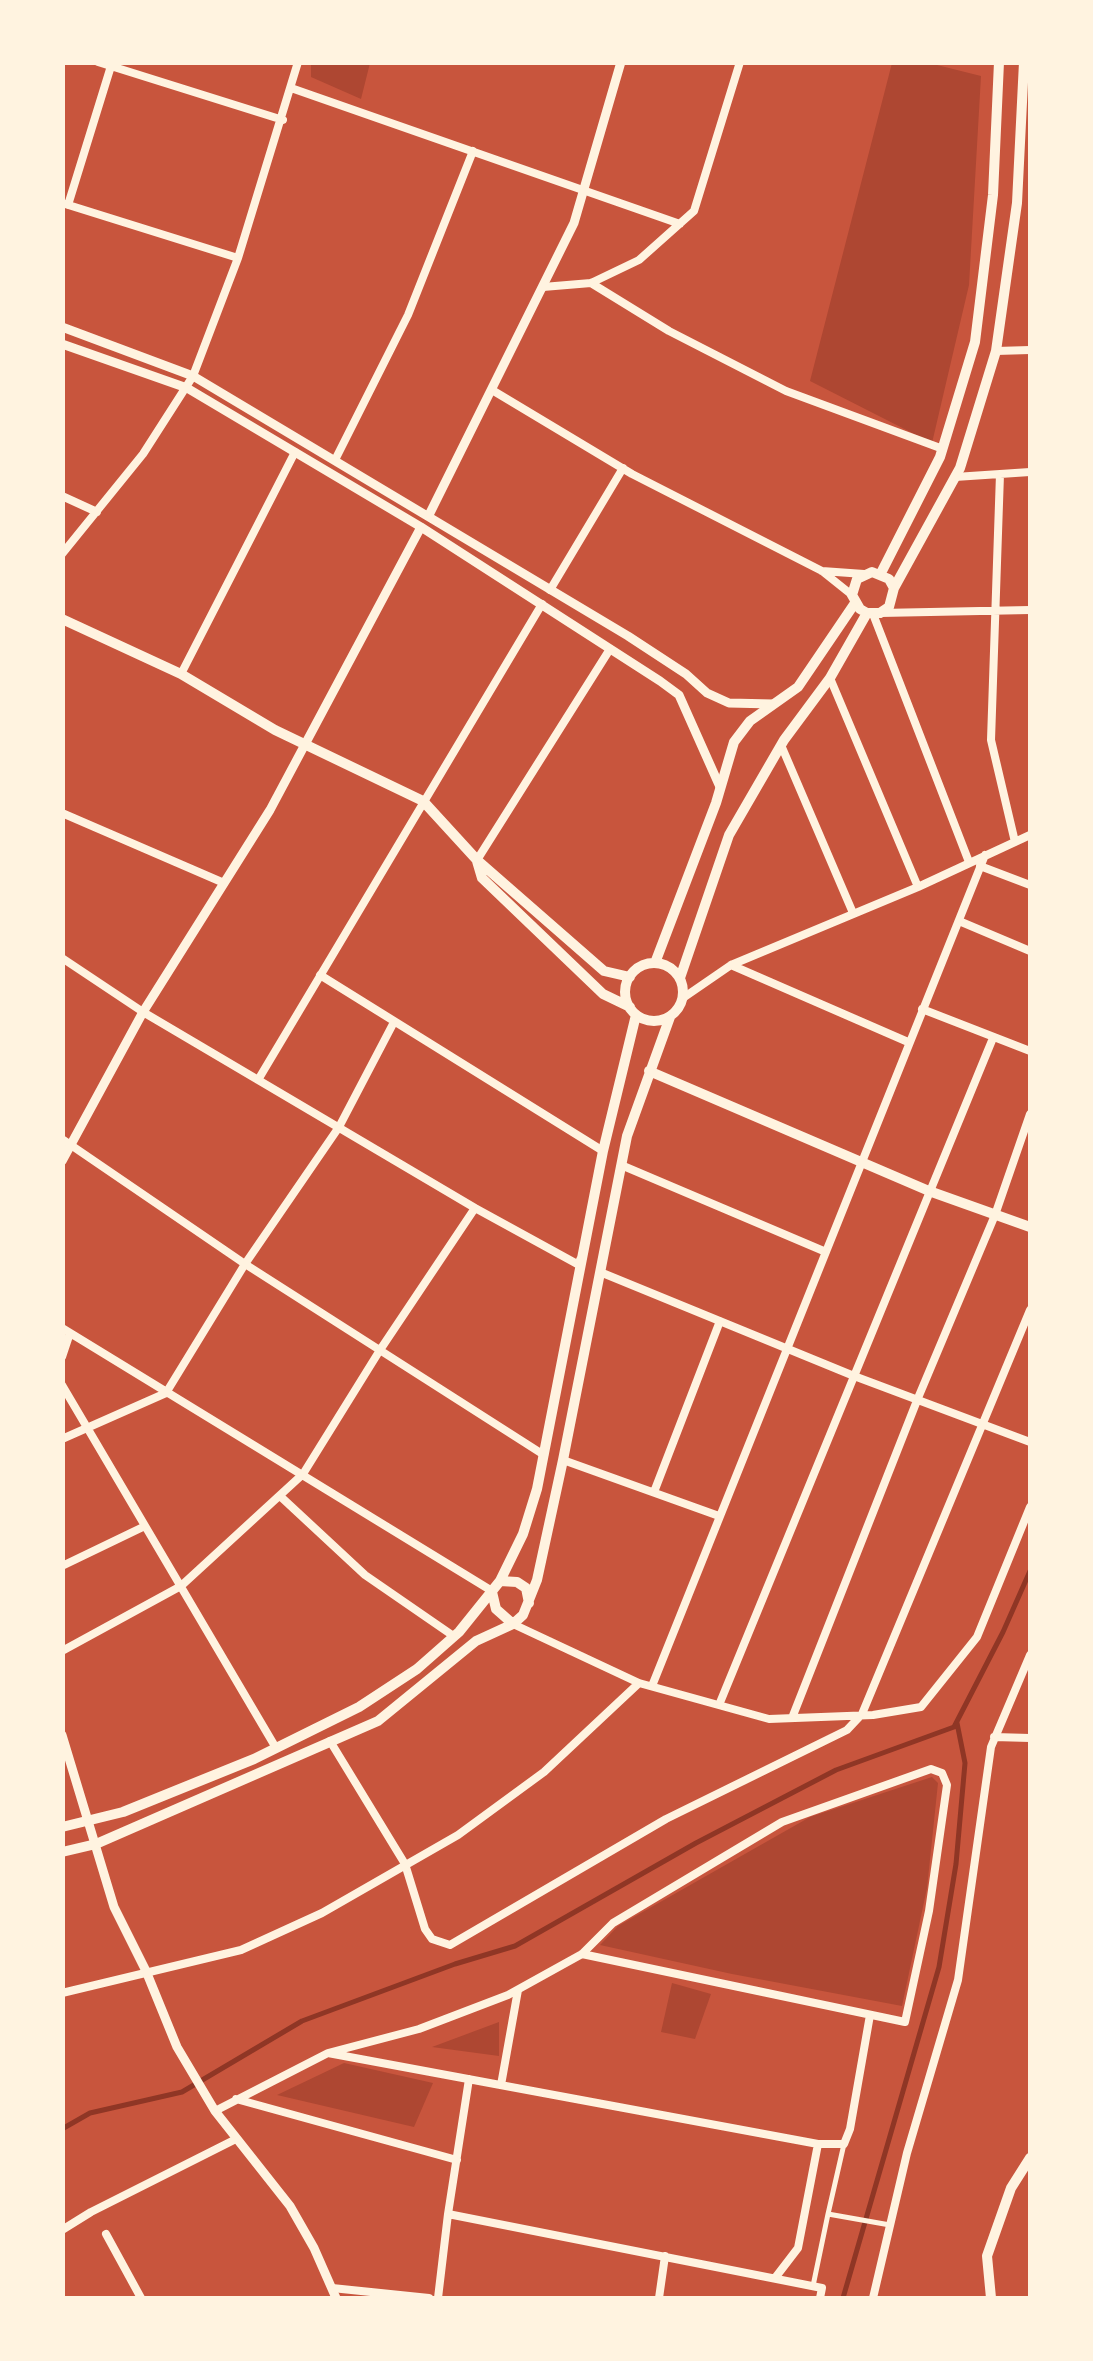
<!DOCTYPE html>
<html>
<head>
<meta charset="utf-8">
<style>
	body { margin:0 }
	#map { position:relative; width:1093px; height:2361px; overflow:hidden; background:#c8553d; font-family:"Sofia Sans Condensed",sans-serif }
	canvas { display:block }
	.frame { position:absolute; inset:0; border:65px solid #fff3e0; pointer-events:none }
</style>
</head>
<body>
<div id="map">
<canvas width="1093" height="2361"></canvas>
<div class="frame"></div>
</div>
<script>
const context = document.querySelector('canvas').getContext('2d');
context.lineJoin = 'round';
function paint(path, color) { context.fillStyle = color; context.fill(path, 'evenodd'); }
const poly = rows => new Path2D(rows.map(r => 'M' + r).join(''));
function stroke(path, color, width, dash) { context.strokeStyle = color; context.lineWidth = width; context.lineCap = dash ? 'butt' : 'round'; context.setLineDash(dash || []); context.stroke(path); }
paint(poly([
	[311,63,370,63,361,99,311,77],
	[892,63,929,63,981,76,969,285,932,443,810,381],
	[932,1777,938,1783,927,1888,902,2006,732,1974,600,1945,618,1926,810,1817],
	[672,1983,711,1994,695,2039,661,2032],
	[499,2022,499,2056,432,2047],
	[344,2063,433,2083,414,2127,277,2095]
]), '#ae4732');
stroke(poly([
	[62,2129,90,2113,182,2092,302,2021,455,1964,515,1946,696,1843,836,1770,954,1727,1003,1632,1030,1571],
	[843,2298,939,1967,956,1864,965,1763,957,1723]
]), '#8f3625', 5);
stroke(poly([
	[828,2214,844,2144],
	[813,2286,828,2214,890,2225]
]), '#fff3e0', 5);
stroke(poly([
	[98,62,283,120],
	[291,88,680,224],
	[62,203,238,258],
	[68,205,111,66],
	[591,283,669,331,786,391,943,449],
	[543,287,591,283,639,260,694,211,740,62],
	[996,351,1030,350],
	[492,390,632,474,822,571,852,595],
	[335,460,408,315,473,151],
	[1000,474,991,740,1015,842],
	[955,477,1030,472],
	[62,496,97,512],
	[62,554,143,454,193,376,238,258,298,62],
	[822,571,864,574],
	[550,590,623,468],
	[880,613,1030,610],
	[873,614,969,862],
	[181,674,295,452],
	[830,678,918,887],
	[781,745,853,913],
	[62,813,224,883],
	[477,860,610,649],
	[980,866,1030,885],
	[959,921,1030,951],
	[62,958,143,1012,475,1208,579,1265,580,1260],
	[731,965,908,1042],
	[320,975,603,1151],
	[683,998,731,965,918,887,1030,835],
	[922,1009,1030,1051],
	[258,1080,542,604],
	[62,1139,245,1264,544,1455],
	[621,1165,826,1252],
	[600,1272,854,1376,1030,1442],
	[62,1328,492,1591],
	[62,1357,70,1333],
	[62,1385,276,1748],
	[62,1439,166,1393,245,1264,339,1127,394,1022],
	[563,1460,719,1516],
	[654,1492,720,1321],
	[280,1496,365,1575,452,1635],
	[62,1566,143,1527],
	[513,1624,639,1683,769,1719,873,1715,921,1707,977,1637,1030,1507],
	[62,1651,181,1586,303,1474,380,1350,475,1208],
	[652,1686,985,855],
	[719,1705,993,1038],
	[792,1718,918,1398,995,1215,1030,1114],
	[994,1737,1030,1738],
	[330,1741,405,1864,425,1929,432,1939,450,1945,666,1819,847,1730,862,1714,1030,1310],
	[62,1993,241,1950,322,1913,458,1835,544,1772,639,1683],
	[328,2053,419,2029,508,1995,582,1954,613,1923,782,1822,931,1769,942,1773,947,1785,929,1911,905,2022,582,1954],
	[501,2085,518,1990],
	[236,2099,457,2160],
	[215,2111,328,2053,818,2144,798,2248,775,2278],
	[818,2144,844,2144,850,2129,870,2015],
	[448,2214,469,2079],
	[62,2230,91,2212,236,2139],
	[106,2234,141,2298],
	[332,2288,429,2298],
	[438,2298,448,2214,822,2288,820,2298],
	[659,2298,665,2256],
	[873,2298,907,2153,958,1980,991,1747,1030,1655]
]), '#fff3e0', 8);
stroke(poly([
	[62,327,193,376,628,636,686,674,707,693,729,703,773,704],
	[62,344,187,388,421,527,660,681,679,695,720,787],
	[429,515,574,223,621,62],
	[62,1161,143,1012,270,810,421,527],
	[62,1735,114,1907,146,1971,177,2047,215,2111,290,2206,314,2248,336,2298]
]), '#fff3e0', 9);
stroke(poly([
	[881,573,940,457,975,342,993,195,999,62],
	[894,588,889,579,872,572,857,579,852,595,860,609,867,613,880,613,889,607,894,588,960,468,996,351,1017,203,1024,62],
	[62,619,181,674,275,730,423,801,477,860,604,971,630,977],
	[477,861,482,878,603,994,630,1007],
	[655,963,716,803,734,742,750,721,798,687,855,603],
	'625 992a29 29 0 1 1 58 0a29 29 0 1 1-58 0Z',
	[680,978,729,835,784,740,830,678,867,613],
	[649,1071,929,1191,1030,1227],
	[500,1581,517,1582,526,1588,529,1603],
	[492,1592,496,1609,513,1624],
	[62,1827,123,1812,254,1759,359,1707,417,1669,459,1632,500,1581,523,1534,537,1489,603,1151,636,1015],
	[62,1852,96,1844,378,1721,476,1641,513,1624,523,1615,537,1580,563,1460,627,1136,670,1017],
	[991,2298,987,2256,1011,2188,1030,2158]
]), '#fff3e0', 10);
</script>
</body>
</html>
